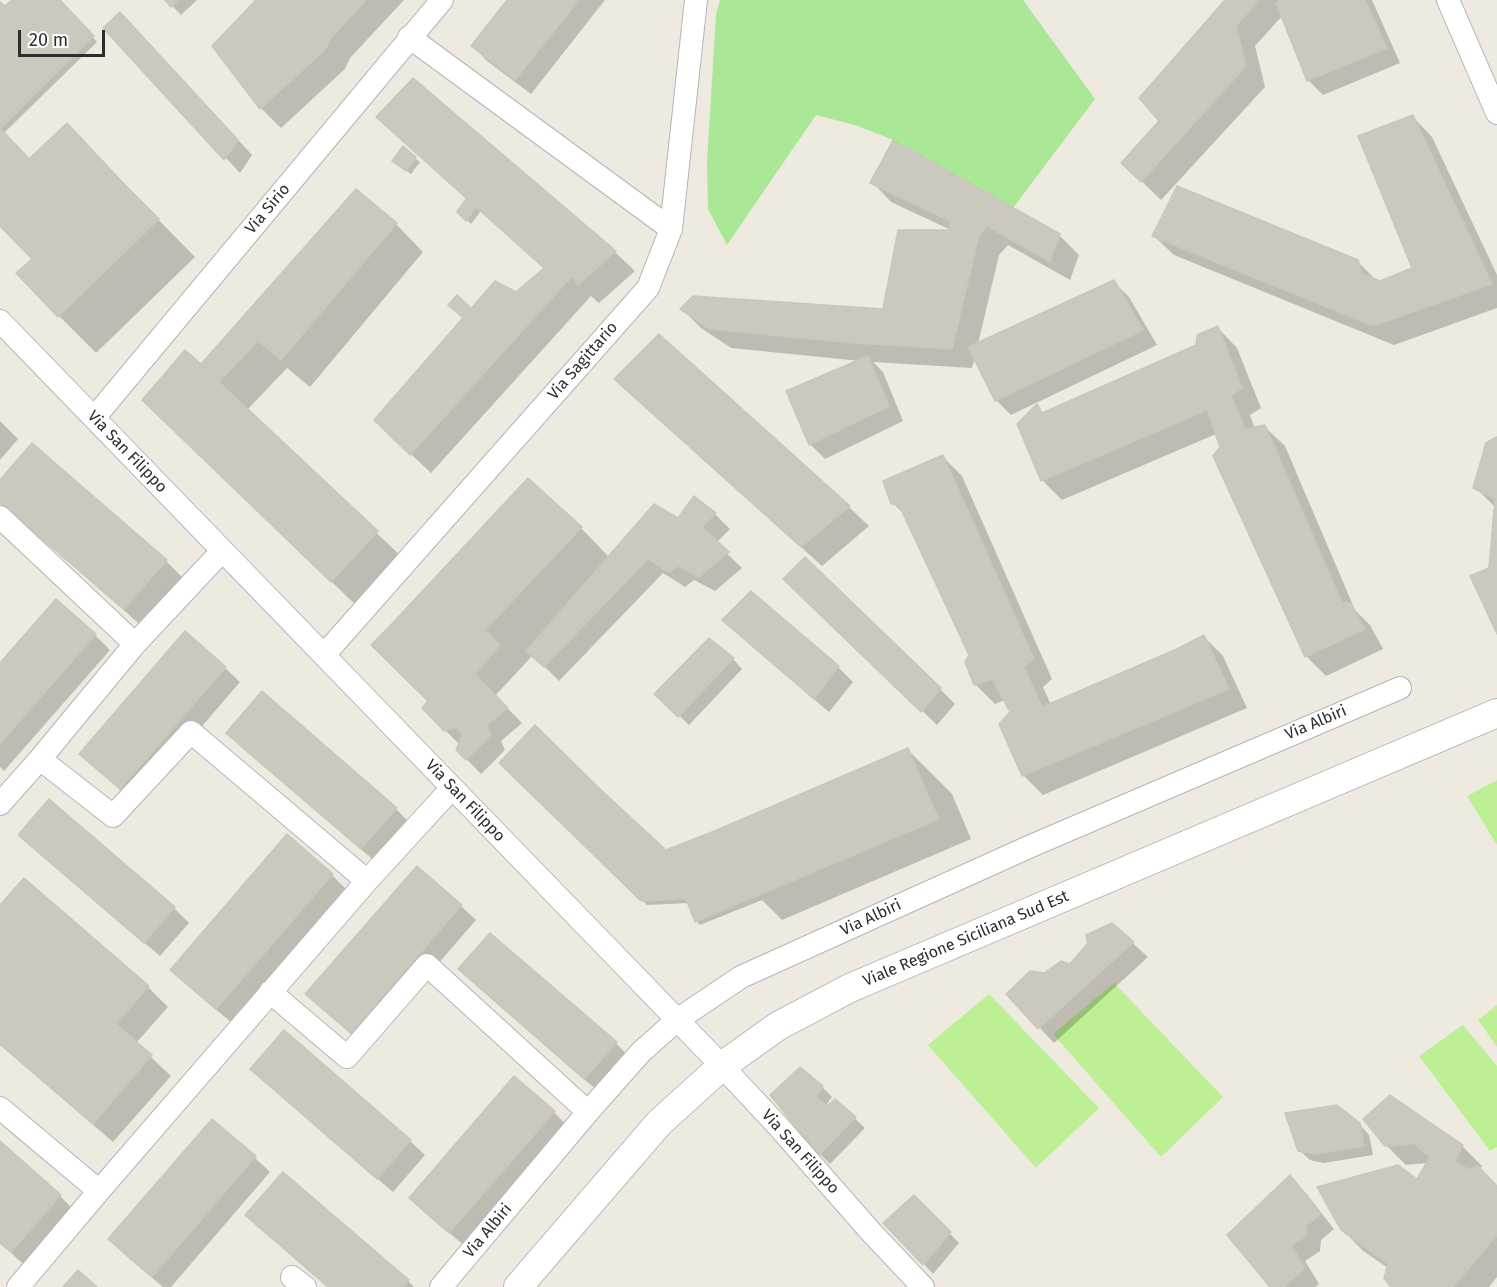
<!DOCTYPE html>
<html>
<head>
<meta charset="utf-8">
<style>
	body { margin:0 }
	#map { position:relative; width:1497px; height:1287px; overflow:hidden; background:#efeadf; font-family:"Fira Sans",sans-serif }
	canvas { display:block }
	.scale { position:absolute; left:18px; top:30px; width:87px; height:27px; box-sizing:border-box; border:3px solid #2d2d2d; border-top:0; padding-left:8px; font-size:18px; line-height:21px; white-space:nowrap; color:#2d2d2d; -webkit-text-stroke:4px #fff; paint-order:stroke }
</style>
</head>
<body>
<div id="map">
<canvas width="1497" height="1287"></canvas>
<div class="scale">20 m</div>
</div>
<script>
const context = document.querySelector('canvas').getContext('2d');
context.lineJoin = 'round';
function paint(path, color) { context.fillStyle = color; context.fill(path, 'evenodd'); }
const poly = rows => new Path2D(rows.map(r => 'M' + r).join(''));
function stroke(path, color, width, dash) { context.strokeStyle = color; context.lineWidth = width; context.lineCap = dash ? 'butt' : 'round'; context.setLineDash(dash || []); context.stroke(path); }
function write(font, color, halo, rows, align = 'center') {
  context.font = font + ' "Fira Sans",sans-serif'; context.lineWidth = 4.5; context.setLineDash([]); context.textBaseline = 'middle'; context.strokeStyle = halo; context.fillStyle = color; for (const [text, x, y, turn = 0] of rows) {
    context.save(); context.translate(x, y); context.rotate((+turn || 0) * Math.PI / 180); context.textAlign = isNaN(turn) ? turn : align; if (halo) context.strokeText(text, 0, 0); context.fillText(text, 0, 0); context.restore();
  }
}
paint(poly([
	[720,0,1023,0,1095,99,1013,208,893,140,858,126,816,115,727,245,708,209,707,162,716,14]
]), '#aae898');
paint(poly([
	[1497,780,1497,845,1467,796],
	[1114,983,1223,1097,1161,1157,1053,1034],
	[989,994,1099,1108,1036,1168,928,1045],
	[1497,1005,1497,1047,1478,1020],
	[1463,1025,1497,1066,1497,1147,1490,1151,1419,1056]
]), '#bdf094');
paint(poly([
	[14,0,58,0,97,42,4,133,30,160,130,191,195,257,96,353,59,316,34,259,0,224,0,4,5,8],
	[167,0,197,0,181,15],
	[256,0,404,0,350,58,345,69,281,128,261,108,214,46],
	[509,0,605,0,531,94,487,61,473,46],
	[1227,0,1372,0,1400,63,1323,95,1308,80,1283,15,1255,46,1265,87,1161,200,1123,163,1161,122],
	[105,28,135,29,252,155,240,173],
	[413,80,615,252,635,271,599,303,591,296,431,473,395,439,465,318,454,310,457,297,471,310,516,294,545,269,481,211,471,224,459,212,468,200],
	[1413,117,1432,137,1497,275,1497,308,1394,345,1174,255,1154,236,1357,261,1378,282,1414,269],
	[415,158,420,162,411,174,398,165],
	[872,182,1059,235,1079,255,1070,280,1008,245,999,255,978,344,1114,282,1129,297,1157,345,1011,415,997,401,975,356,972,368,873,362,883,372,903,421,825,459,810,444,788,391,860,361,731,348,701,328,682,309,885,310,953,231,891,202],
	[396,224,423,252,310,387,287,368,247,410,405,560,360,609,172,428,201,366],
	[1218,328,1237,348,1261,408,1250,415,1255,429,1265,427,1285,446,1355,610,1370,625,1383,649,1326,676,1306,656,1215,456,1221,447,1216,434,1062,500,1042,480,1037,406,1044,414,1197,346],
	[660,336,849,507,869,526,822,566,636,398],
	[0,421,18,439,0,460],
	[1497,439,1497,631,1491,569,1496,508,1475,487],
	[942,456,962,476,1052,679,1043,687,1051,705,1178,651,1204,637,1223,656,1247,708,1043,795,1024,776,1001,724,1012,712,1005,700,995,704,975,684,971,655,906,516,893,503],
	[0,483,166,561,185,580,144,628,0,502],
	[715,514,730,529,716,543,742,568,715,591,694,580,685,587,663,573,559,681,533,655,495,696,522,723,501,741,505,750,481,774,457,749,460,745,445,730,430,701,373,645,581,528,609,557,678,520],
	[800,593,940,689,955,704,937,725],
	[724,620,838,667,853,682,829,712,739,635],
	[95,635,110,650,4,771,0,767,0,666],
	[733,659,742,669,689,725,657,694],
	[225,668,240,682,136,803,96,768],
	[228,733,396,809,411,824,377,863,242,748],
	[908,750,952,794,971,839,782,920,762,900,700,925,696,921,689,903,647,905,501,763,665,852],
	[49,801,174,908,189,923,160,956,35,850],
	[332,875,347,890,232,1023,187,985,172,970],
	[24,880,148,987,168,1007,136,1043,171,1076,113,1142,0,1045,0,907],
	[461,906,476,920,366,1047,322,1009,308,994],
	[1112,924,1148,957,1054,1043,1008,994,1044,974,1070,966],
	[460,969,616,1043,630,1058,600,1093,475,984],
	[252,1069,410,1141,425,1155,393,1192,267,1084],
	[822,1087,832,1097,822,1111,836,1101,865,1128,830,1164,820,1154,772,1096],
	[554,1112,568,1127,465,1246,425,1213,411,1198],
	[1365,1119,1462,1146,1482,1166,1480,1170,1497,1187,1497,1277,1489,1287,1393,1287,1388,1268,1362,1250,1342,1229,1417,1182,1428,1163,1406,1165,1386,1145],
	[212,1121,255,1158,270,1172,171,1287,163,1287,124,1254,110,1239],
	[1359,1124,1369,1135,1373,1155,1324,1163,1310,1160,1299,1150],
	[0,1143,60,1196,80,1216,31,1271,0,1243],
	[1290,1178,1305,1192,1334,1229,1321,1240,1320,1251,1305,1261,1319,1284,1315,1287,1272,1287],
	[914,1197,959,1243,933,1274,924,1264],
	[247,1215,408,1281,414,1287,328,1287,262,1230]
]), '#0003');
const building = poly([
	[12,0,60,0,94,36,0,129,0,2,5,6,12,0],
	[165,0,178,0,171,7,165,0],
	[254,0,366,0,331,38,325,50,260,109,212,46,255,1,254,0],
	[507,0,579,0,515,80,471,46,507,0],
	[1225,0,1259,0,1236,26,1246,66,1141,182,1121,163,1159,121,1139,98,1225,0],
	[1280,0,1365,0,1387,48,1307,81,1276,3,1280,0],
	[120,12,238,140,224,160,103,28,120,12],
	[413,78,616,251,578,285,572,276,410,455,374,420,495,281,516,292,544,268,376,117,413,78],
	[1413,115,1492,284,1373,326,1152,236,1177,186,1358,260,1362,274,1380,281,1412,268,1358,136,1413,115],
	[67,123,125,185,63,245,10,190,35,165,29,159,67,123],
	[0,128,35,165,10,190,63,245,125,185,159,219,58,317,16,273,32,259,0,226,0,128],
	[893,140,1060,234,1050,262,987,226,979,235,952,349,842,342,709,329,680,309,693,296,883,309,898,230,949,230,950,221,870,183,893,140],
	[403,146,416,157,406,171,392,161,403,146],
	[356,189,397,223,281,360,258,341,219,382,378,531,331,582,142,400,185,350,201,364,356,189],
	[466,199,476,207,466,221,457,212,466,199],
	[1114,280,1143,330,995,401,968,347,1114,280],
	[457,295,470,307,462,317,448,305,457,295],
	[1218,326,1242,388,1231,395,1245,429,1265,425,1342,603,1350,603,1365,629,1305,657,1213,456,1220,447,1207,410,1041,481,1017,424,1037,404,1042,413,1196,345,1197,335,1218,326],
	[659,334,850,506,801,547,614,379,659,334],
	[868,356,889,406,809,445,786,391,868,356],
	[1497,437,1497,634,1470,576,1489,568,1495,499,1473,488,1486,443,1497,437],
	[32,443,167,560,124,609,0,503,0,480,32,443],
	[943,455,1034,659,1024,667,1042,707,1177,649,1204,635,1229,689,1022,776,999,724,1010,712,992,679,974,685,965,662,969,655,899,505,891,504,883,481,943,455],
	[528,478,582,527,441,677,388,628,528,478],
	[694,496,716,513,702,527,729,552,699,577,678,566,669,573,648,559,544,667,526,651,654,504,678,518,694,496],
	[805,557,941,688,921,712,783,579,805,557],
	[751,591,839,666,814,699,722,620,751,591],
	[56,599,96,634,0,744,0,663,56,599],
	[388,628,441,677,485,630,500,645,475,674,508,708,487,725,491,735,466,760,456,750,462,735,456,727,444,731,422,708,428,701,371,645,388,628],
	[185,631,226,667,120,789,79,754,185,631],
	[709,638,734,658,678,717,654,694,709,638],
	[262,691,397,808,361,849,226,733,262,691],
	[535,725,599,788,563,825,499,763,535,725],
	[908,748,928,795,736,876,717,830,908,748],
	[599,788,666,850,717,830,736,876,928,795,939,819,695,922,686,899,641,901,563,825,599,788],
	[49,799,175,907,144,943,18,835,49,799],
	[287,834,333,874,216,1009,170,970,287,834],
	[417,866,462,905,351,1033,305,994,417,866],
	[24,878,149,986,116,1024,152,1055,93,1124,0,1044,0,905,24,878],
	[1112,923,1134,942,1038,1029,1006,994,1030,971,1044,973,1061,961,1070,964,1088,943,1086,935,1112,923],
	[490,933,617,1042,584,1079,458,969,490,933],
	[284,1030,411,1140,377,1179,250,1069,284,1030],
	[800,1067,823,1086,816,1097,827,1106,835,1099,856,1117,819,1155,770,1095,800,1067],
	[514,1076,555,1111,449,1233,409,1198,514,1076],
	[1390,1095,1463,1145,1455,1162,1469,1170,1478,1166,1497,1186,1497,1235,1453,1287,1391,1287,1384,1278,1388,1264,1341,1230,1317,1187,1398,1165,1417,1179,1430,1157,1414,1144,1385,1146,1363,1119,1390,1095],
	[1337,1105,1360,1123,1364,1146,1314,1154,1298,1151,1285,1113,1337,1105],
	[212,1119,256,1156,152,1277,108,1239,212,1119],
	[0,1141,61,1195,11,1252,0,1243,0,1141],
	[283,1172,409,1280,403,1287,328,1287,245,1215,283,1172],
	[1290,1175,1321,1214,1307,1225,1306,1236,1291,1246,1305,1268,1284,1287,1270,1287,1227,1235,1290,1175],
	[914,1195,951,1232,923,1265,883,1223,914,1195],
	[78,1270,97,1287,63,1287,78,1270]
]);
paint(building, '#cbc8bd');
stroke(building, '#cbc7b8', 1.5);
const minor = poly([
	[1448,0,1497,113],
	[409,37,671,229],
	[0,321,722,1066,778,1126,871,1232,923,1287],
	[94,418,442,0],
	[0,517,135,644],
	[324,655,648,288,671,229,696,0],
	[40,759,113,816,191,732,367,881],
	[0,804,40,759,135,644,222,551],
	[270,992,347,1057,427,965,588,1112],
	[0,1108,99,1191],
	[292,1277,305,1287],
	[18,1287,99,1191,367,881,452,788],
	[441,1287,588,1112,641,1052,677,1020,741,977,1031,846,1400,688]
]);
const tertiary = poly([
	[518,1287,659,1123,722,1066,778,1026,850,988,1497,713]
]);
stroke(minor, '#b3b3c1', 24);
stroke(tertiary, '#b3b3c1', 30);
stroke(minor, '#fff', 22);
stroke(tertiary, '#fff', 28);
write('16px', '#2d2d2d', '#fff', [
	["Via Sirio",268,209,-50],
	["Via Sagittario",583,361,-49],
	["Via San Filippo",127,452,46],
	["Via Albiri",1316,723,-23],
	["Via San Filippo",465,801,46],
	["Via Albiri",871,918,-25],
	["Viale Regione Siciliana Sud Est",966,939,-23],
	["Via San Filippo",800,1152,48],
	["Via Albiri",488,1231,-50]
]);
</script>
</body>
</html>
